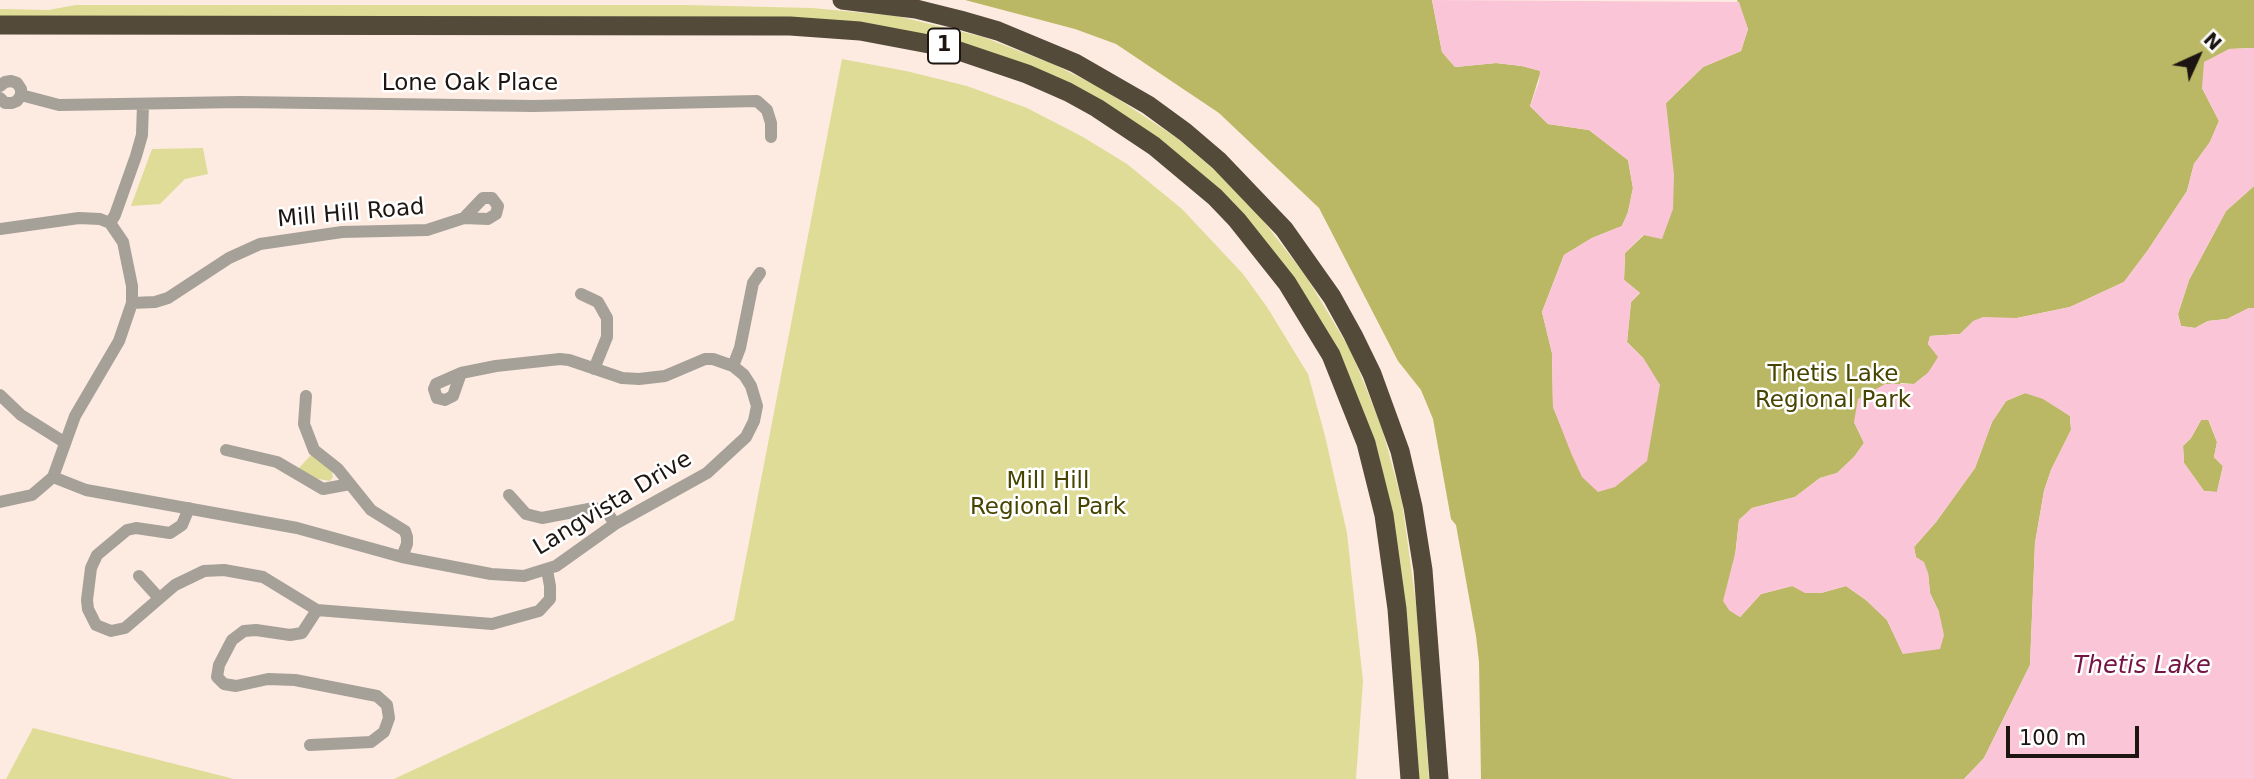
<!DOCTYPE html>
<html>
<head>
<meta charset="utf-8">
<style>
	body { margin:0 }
	#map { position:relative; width:2254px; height:779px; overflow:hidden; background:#fdebe1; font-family:"DejaVu Sans",sans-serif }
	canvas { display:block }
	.north { position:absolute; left:2163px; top:21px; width:70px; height:70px; -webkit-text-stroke:5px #fff; paint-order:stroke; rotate:45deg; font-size:19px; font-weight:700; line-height:28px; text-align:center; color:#1d1511 }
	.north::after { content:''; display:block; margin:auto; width:24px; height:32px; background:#1d1511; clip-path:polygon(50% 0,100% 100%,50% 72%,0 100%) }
	.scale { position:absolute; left:2006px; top:726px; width:133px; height:32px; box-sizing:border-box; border:4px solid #1d1511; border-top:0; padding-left:9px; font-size:21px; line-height:24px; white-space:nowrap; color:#1d1511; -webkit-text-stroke:5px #fff; paint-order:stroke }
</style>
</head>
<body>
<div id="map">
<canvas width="2254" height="779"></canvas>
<div class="north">N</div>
<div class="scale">100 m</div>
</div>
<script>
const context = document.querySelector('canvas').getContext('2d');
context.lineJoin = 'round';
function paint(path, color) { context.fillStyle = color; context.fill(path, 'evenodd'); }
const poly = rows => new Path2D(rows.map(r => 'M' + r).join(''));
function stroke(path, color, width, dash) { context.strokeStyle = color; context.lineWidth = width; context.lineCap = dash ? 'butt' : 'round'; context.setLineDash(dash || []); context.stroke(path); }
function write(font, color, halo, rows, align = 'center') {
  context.font = font + ' "DejaVu Sans",sans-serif'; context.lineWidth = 5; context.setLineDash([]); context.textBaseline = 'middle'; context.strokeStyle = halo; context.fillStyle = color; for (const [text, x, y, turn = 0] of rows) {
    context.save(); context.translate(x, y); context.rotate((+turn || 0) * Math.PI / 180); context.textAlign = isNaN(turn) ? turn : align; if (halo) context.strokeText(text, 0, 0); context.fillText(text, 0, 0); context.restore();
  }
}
paint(poly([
	[76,5,685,5,812,8,897,16,983,37,1053,64,1103,89,1177,138,1218,173,1254,209,1306,276,1352,353,1382,428,1402,502,1417,611,1429,779,1417,779,1410,673,1341,360,1163,144,927,35,0,18,0,9,48,10],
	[842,59,906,71,967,86,1027,108,1083,137,1127,164,1182,209,1243,274,1267,307,1308,374,1325,436,1347,533,1363,681,1356,779,394,779,734,620],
	[203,148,208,174,185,179,160,204,131,206,152,149],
	[312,454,332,471,333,477,330,481,313,478,298,469],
	[33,728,234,779,6,779]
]), '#dedc97');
paint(poly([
	[965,0,1432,0,1442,52,1455,67,1496,63,1522,66,1541,71,1530,106,1548,124,1589,130,1628,160,1633,188,1628,212,1622,226,1592,238,1564,255,1542,312,1552,353,1553,407,1563,430,1644,359,1627,342,1631,302,1640,293,1624,280,1625,253,1644,235,1666,103,1703,67,1741,51,1748,29,1737,0,2254,0,2254,48,2229,49,2202,88,2219,121,2210,142,2194,164,2187,191,2148,250,2124,282,2070,307,2017,318,1973,322,1960,334,1930,336,1928,344,1939,357,1928,373,1914,384,1901,383,1854,422,1864,443,1854,457,1837,473,1820,478,1795,497,1752,508,1739,520,1729,610,1740,617,1761,594,1792,586,1821,593,1846,586,1866,600,1887,620,1903,654,1939,612,1930,593,1928,573,1916,558,1914,547,1936,522,1975,468,1992,422,2006,401,2025,393,2043,398,2070,416,2071,430,2051,470,2044,491,2035,543,2030,665,1984,758,1964,779,1481,779,1479,662,1476,636,1456,525,1451,519,1433,419,1421,390,1398,361,1319,208,1219,113,1116,44,1075,29],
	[2254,186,2254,308,2249,308,2227,319,2208,321,2195,328,2181,326,2178,314,2189,280,2226,211],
	[2208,419,2217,442,2214,457,2223,466,2217,492,2204,491,2184,463,2183,446,2191,438,2201,420]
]), '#bbb865');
paint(poly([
	[1432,0,1739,2,1748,29,1741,51,1703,67,1666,103,1674,175,1673,209,1662,239,1643,235,1625,253,1624,280,1640,293,1631,302,1627,342,1644,359,1660,385,1647,461,1615,487,1598,492,1582,477,1571,453,1553,407,1552,353,1542,312,1564,255,1592,238,1622,226,1628,212,1633,188,1628,160,1589,130,1548,124,1530,106,1539,82,1540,71,1522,66,1496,63,1455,67,1442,52],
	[2254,48,2254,186,2226,211,2218,226,2189,280,2178,314,2181,326,2195,328,2208,321,2227,319,2249,308,2254,308,2254,779,1964,779,1984,758,2030,665,2035,543,2044,491,2051,470,2071,430,2070,416,2043,399,2025,393,2006,401,1992,422,1975,468,1936,522,1914,547,1916,557,1924,562,1928,573,1930,593,1939,612,1944,635,1940,649,1903,654,1887,620,1866,600,1846,586,1821,593,1805,593,1792,586,1761,594,1740,617,1729,610,1723,601,1736,550,1739,520,1752,508,1795,497,1820,478,1837,473,1854,457,1864,443,1854,422,1858,399,1885,384,1914,384,1928,373,1938,357,1928,344,1930,336,1960,334,1973,321,1983,317,2017,318,2070,307,2124,282,2148,250,2187,191,2194,164,2210,142,2219,121,2202,88,2204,62,2229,49],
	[2201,420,2209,420,2217,442,2214,457,2223,466,2217,492,2204,491,2184,463,2183,446,2191,438]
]), '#fac6d7');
stroke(poly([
	[0,86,5,82,11,81,17,83,21,89,21,95,17,101,12,103,5,103,0,98],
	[21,95,59,105,240,102,534,106,757,101,767,110,771,123,771,137],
	[110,223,115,215,136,156,142,135,143,104],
	[0,229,79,218,100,219,110,223,123,242,132,286,132,303],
	[581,294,598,302,607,318,607,337,594,369],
	[733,366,740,348,753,283,760,273],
	[461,373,453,396,445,400,437,398,434,389,436,384,461,373],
	[0,395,21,415,64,442],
	[306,396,304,424,314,450,338,469,371,510,405,531,407,537,407,544,402,557],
	[226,450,277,462,323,489,350,484],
	[53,477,86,490,297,528,402,557,491,574,524,576,556,566,615,524,707,473,746,437,754,421,757,406,751,386,744,375,733,366,713,359,705,359,665,376,639,379,622,378,569,360,560,359,496,366,461,373],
	[509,495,526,514,542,518,594,508,607,512,615,524],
	[0,502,32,495,53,477,75,416,119,341,132,303,155,302,168,298,229,258,260,244,342,232,427,230,464,218,488,219,496,214,498,206,492,198,483,198,464,218],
	[189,508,182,525,170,533,136,528,127,530,97,555,91,568,87,600,88,609,96,625,111,631,125,628,175,585,204,571,224,570,263,577,317,610,492,624,539,611,550,599,550,586,547,570],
	[139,576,159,598],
	[310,745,371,742,384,732,389,718,387,705,377,696,295,680,268,679,236,686,224,684,217,677,219,665,232,640,244,631,256,630,290,635,302,633,317,610]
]), '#a6a198', 12);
stroke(poly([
	[842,0,916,9,960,20,998,31,1075,63,1148,105,1185,132,1219,161,1284,229,1332,297,1353,335,1372,374,1400,451,1413,507,1423,570,1439,779],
	[0,25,790,26,860,31,950,48,1027,74,1068,92,1097,108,1154,146,1215,197,1237,220,1287,283,1331,355,1366,443,1384,515,1397,609,1410,779]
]), '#544a39', 19);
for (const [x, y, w] of [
	[944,46,32]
]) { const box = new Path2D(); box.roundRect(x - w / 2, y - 17.5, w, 35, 5); context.fillStyle = '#fff'; context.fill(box); stroke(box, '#1d1511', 2); }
write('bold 21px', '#1d1511', null, [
	["1",944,46]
]);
write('23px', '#1d1511', '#fff', [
	["Lone Oak Place",470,84],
	["Mill Hill Road",351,214,-5],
	["Langvista Drive",613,504,-31]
]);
write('23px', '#474400', '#fff', [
	["Thetis Lake",1833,375],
	["Regional Park",1833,401],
	["Mill Hill",1048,482],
	["Regional Park",1048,508]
]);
write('italic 24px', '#741443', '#fff', [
	["Thetis Lake",2142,667]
]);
</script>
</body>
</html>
